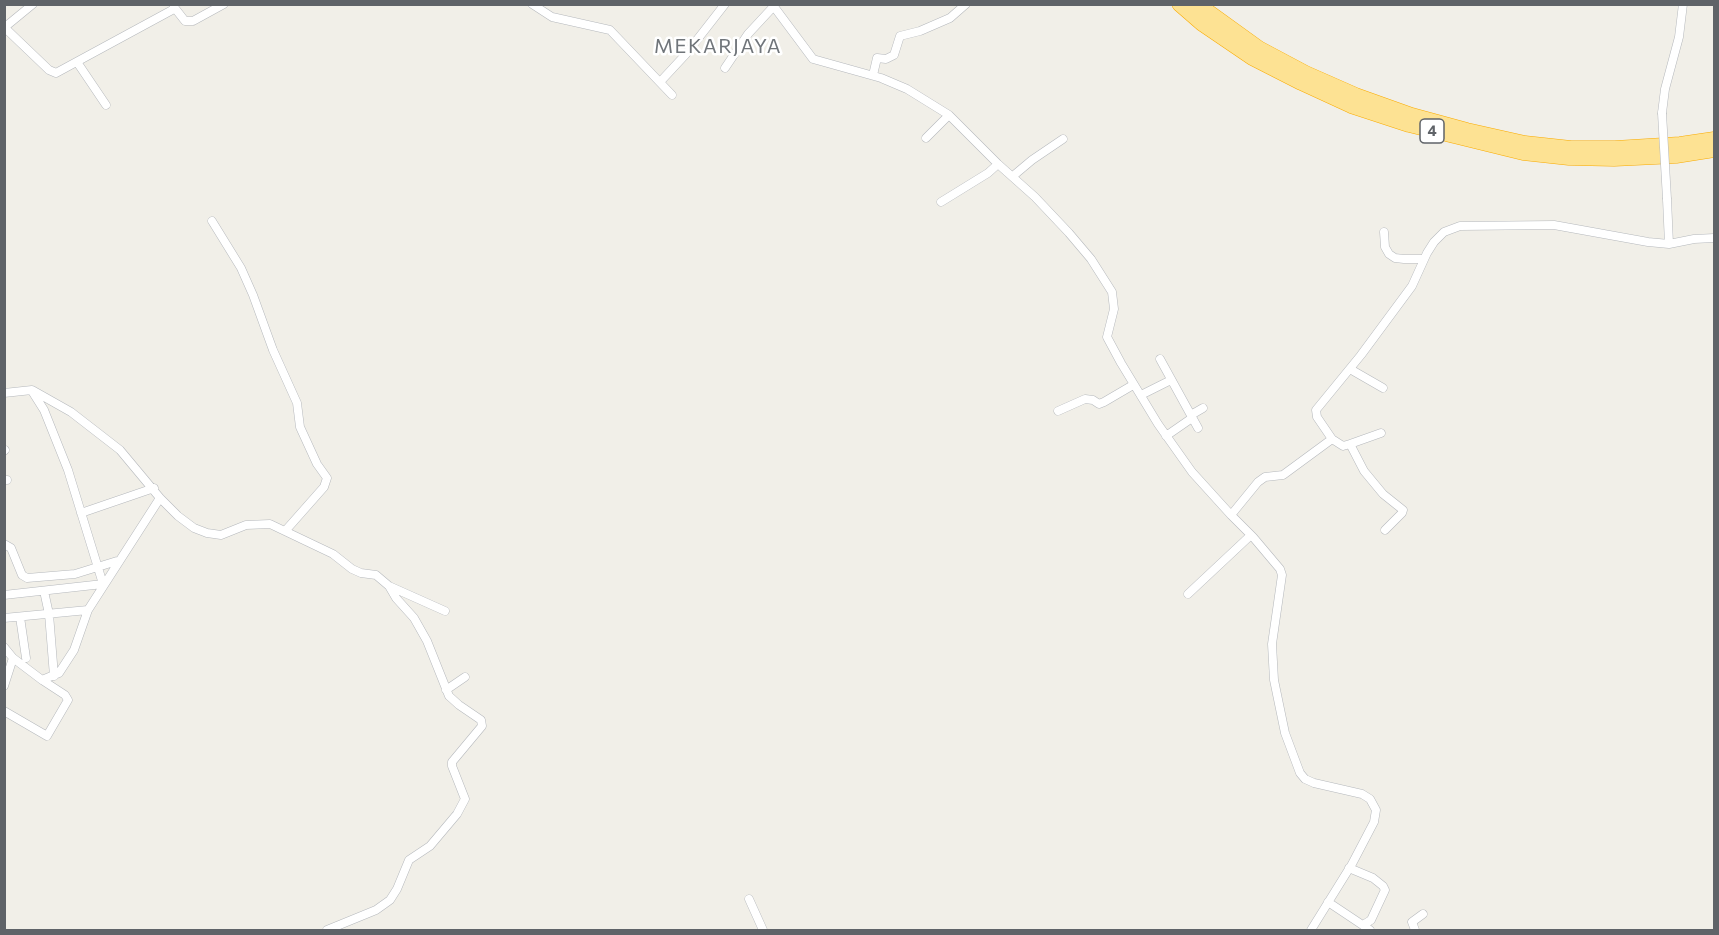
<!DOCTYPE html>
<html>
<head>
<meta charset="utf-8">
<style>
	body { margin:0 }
	#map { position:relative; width:1719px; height:935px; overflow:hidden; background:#f1efe8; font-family:Commissioner,sans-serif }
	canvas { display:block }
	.frame { position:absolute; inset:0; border:6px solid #5f6368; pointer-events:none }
</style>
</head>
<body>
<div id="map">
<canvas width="1719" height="935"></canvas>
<div class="frame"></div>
</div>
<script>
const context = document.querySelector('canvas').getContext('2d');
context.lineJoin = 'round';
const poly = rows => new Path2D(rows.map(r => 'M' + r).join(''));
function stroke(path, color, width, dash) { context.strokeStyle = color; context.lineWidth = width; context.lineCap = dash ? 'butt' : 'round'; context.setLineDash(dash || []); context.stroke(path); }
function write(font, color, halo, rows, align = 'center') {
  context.font = font + ' Commissioner,sans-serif'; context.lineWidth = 5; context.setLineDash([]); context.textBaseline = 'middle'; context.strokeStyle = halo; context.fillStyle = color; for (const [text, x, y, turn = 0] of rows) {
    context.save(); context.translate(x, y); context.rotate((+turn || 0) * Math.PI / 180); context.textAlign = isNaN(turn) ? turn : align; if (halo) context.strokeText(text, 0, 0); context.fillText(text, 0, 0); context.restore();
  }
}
const street = poly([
	[532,4,552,17,610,30,672,95],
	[772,4,813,59,881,78,907,89,949,115,998,164,1035,197,1069,233,1091,259,1112,292,1114,309,1107,337,1121,363,1158,424,1192,472,1231,515,1258,482,1265,477,1283,475,1332,439,1317,417,1316,410,1361,355,1412,286,1427,253,1434,242,1444,232,1460,226,1554,225,1648,242,1669,244,1694,239,1714,238],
	[174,7,185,21,193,21,224,4],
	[4,27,49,70,56,73,174,9],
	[5,27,33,4],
	[77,62,106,105],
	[725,68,748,34,774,6],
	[873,75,877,58,886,59,894,55,900,36,920,31,950,18,966,4],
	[660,82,686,54,725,4],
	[1662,113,1665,89,1679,37,1683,4],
	[926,138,949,115],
	[1013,176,1032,160,1063,139],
	[1667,199,1669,244],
	[941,202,988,173,998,164],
	[212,221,241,268,253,295,273,350,297,403,300,427,317,464,327,478,324,487,286,530],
	[1384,232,1385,247,1389,254,1395,258,1404,259,1424,259],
	[1160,359,1198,428],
	[1350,369,1383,388],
	[4,393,32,390,71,412,120,450,160,498,178,516,194,528,207,533,221,535,246,525,270,524,333,554,352,569,361,573,376,575,389,586,396,598,414,618,427,641,449,696,459,705,481,720,482,726,452,762,452,766,465,799,457,814,430,846,409,860,397,889,390,900,376,910,327,930],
	[1141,395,1171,380],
	[1058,411,1085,399,1093,400,1099,404,1104,402,1133,385],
	[1191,415,1203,408],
	[1166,436,1192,418],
	[1332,439,1343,446,1350,444,1364,471,1383,494,1403,510,1402,513,1385,530],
	[1350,444,1381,433],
	[4,451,5,450],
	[4,480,7,480],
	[81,513,154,488],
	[1231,515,1253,537,1280,569,1282,575,1272,644,1274,680,1285,733,1300,773,1305,779,1314,783,1362,794,1370,799,1376,810,1374,822,1352,864,1311,930],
	[4,544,11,548,22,575,27,578,75,574,117,561],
	[389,586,445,611],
	[44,591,49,614,54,676],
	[1188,594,1251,535],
	[4,595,103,584,68,470,44,410,32,391],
	[20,617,26,658],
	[4,618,88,610],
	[4,647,13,658,42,680,59,673,74,650,88,610,160,498],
	[4,686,13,658],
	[446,690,465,677],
	[4,711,47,736,68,700,65,695,42,680],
	[1349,868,1373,878,1383,886,1385,890,1371,920,1363,925],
	[749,899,763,930],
	[1328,902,1370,930],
	[1415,930,1412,922,1423,914]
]);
const highway = poly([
	[1179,4,1202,24,1252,58,1301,83,1351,106,1409,125,1523,153,1569,158,1614,159,1676,156,1714,150],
	[1198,4,1259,48,1306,73,1356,95,1412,115,1467,130,1525,143,1571,148,1615,148,1680,144,1714,139]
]);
stroke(street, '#b5b8bc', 9);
stroke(highway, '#f9ab00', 15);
stroke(street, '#fff', 8);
stroke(highway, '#fde293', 14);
const streetBridge = poly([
	[1662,113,1667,199]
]);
stroke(streetBridge, '#b5b8bc', 9, []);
stroke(streetBridge, '#fff', 8);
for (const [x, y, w] of [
	[1432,131,24]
]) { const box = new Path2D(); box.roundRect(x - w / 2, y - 12, w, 24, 4.5); context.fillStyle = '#fff'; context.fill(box); stroke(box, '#5f6368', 1.5); }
write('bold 15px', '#5f6368', null, [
	["4",1432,131]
]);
context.letterSpacing = '1.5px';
write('20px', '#70757a', '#fff', [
	["MEKARJAYA",718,46]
]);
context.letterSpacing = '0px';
</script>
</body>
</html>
